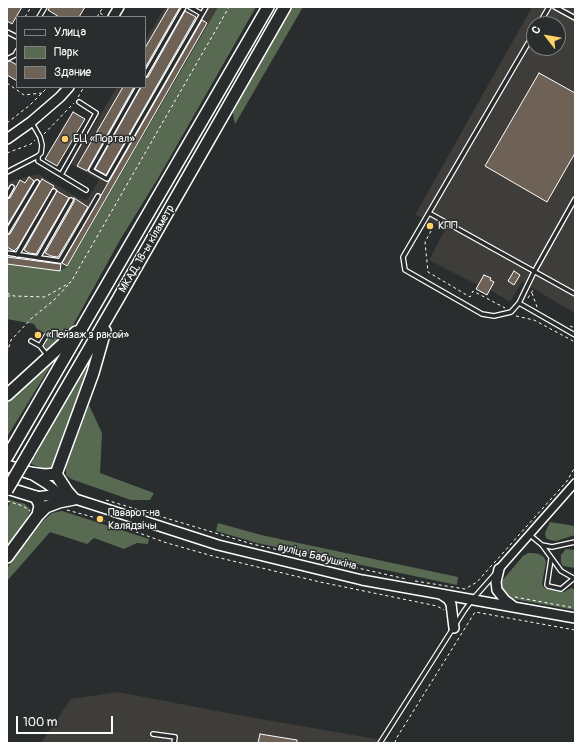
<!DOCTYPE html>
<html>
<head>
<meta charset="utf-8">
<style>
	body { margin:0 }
	#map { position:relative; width:582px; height:750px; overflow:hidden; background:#2a2d2e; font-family:Pangolin,sans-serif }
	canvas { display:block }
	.frame { position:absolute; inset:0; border:8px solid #fff; pointer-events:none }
	.legend { position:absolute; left:16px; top:16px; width:130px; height:72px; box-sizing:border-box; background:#2a2d2e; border:1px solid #7f8182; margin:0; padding:5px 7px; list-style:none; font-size:12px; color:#fff }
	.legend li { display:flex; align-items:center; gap:8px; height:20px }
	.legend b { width:20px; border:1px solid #7f8182 }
	.north { position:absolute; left:526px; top:16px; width:40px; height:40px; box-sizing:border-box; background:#2a2d2e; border:1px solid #7f8182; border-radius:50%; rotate:301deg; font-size:11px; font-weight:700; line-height:16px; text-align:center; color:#fff }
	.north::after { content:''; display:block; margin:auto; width:14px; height:18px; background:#ffd166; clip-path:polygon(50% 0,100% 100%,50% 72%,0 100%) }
	.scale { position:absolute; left:16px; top:716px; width:97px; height:18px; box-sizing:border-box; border:2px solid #fff; border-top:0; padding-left:5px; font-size:12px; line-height:14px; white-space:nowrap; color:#fff; -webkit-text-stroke:3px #2a2d2e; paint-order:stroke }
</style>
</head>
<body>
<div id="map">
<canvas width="582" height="750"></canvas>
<div class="frame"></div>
<ul class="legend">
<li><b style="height:5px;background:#2a2d2e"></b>Улица</li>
<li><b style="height:11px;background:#596a53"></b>Парк</li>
<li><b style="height:11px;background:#6e6155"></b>Здание</li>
</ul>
<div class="north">С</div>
<div class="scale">100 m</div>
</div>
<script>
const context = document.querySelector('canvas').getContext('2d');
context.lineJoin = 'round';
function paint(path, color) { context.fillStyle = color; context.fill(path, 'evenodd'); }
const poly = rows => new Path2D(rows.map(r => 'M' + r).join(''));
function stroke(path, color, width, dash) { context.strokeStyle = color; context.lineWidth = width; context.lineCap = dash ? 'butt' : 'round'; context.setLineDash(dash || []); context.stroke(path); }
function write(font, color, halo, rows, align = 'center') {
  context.font = font + ' Pangolin,sans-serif'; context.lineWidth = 3; context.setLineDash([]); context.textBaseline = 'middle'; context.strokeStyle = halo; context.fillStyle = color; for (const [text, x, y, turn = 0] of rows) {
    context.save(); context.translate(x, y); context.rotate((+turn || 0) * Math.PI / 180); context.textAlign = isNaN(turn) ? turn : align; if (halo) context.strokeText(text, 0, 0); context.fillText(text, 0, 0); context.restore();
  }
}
paint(poly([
	[165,7,218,7,67,267,60,271,7,264,7,182,38,174,80,199,87,200,99,180,71,164,117,87,145,87,145,41],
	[532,7,575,7,575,313,522,282,510,302,490,290,487,295,476,289,478,285,429,260,445,230,426,219,415,215],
	[534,24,558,24,558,48,534,48],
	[118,692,238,715,399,743,41,743,71,699]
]), '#3e3d3a');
paint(poly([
	[218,7,256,7,157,180,120,240,72,327,65,337,49,351,47,350,44,345,49,335,37,329,34,324,7,319,7,264,59,271,67,267],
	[291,7,303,7,235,124,232,109],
	[98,341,86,383,52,469,45,469,31,464],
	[56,357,7,437,7,401],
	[89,405,102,433,100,473,154,493,150,500,131,500,71,479,66,475,66,465],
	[7,499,25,504,31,510,27,518,7,546,7,508,10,503,7,502],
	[62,511,149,539,148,544,137,543,124,549,94,538,87,544,50,532,7,581,7,568,43,521,52,513],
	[550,522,575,526,575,535,556,541,550,540,546,538,545,533],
	[218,523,261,535,458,577,457,585,257,543,216,531],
	[566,549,575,550,575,568,563,566,561,563,561,555],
	[528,553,533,553,539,554,544,557,546,562,542,584,544,588,564,592,571,588,575,589,575,610,508,598,500,586,501,582,523,556]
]), '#596a53');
const building = poly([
	[7,7,22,7,12,24,7,21,7,7],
	[50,7,85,7,79,17,59,17,48,10,50,7],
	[169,7,180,7,145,68,145,48,169,7],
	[185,11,196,17,106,175,95,169,141,87,145,87,145,78,148,77,185,11],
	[202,20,207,23,67,266,62,263,202,20],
	[10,61,17,65,17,81,7,75,7,62,10,61],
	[539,73,575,93,575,153,547,202,485,166,539,73],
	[123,87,134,87,87,171,77,166,123,87],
	[73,112,85,119,57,166,45,159,73,112],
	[29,177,34,181,7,226,7,199,10,198,20,180,25,183,29,177],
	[42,179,54,186,18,247,14,251,7,247,7,235,10,234,42,179],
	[57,191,69,198,36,254,29,253,24,250,57,191],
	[74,198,88,207,58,257,51,256,45,253,74,202,74,198],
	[7,257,60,264,61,264,60,271,7,264,7,257],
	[514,271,520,275,514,285,508,281,514,271],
	[484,275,491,278,490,280,494,282,487,295,476,289,484,275],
	[260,734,297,740,297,743,258,743,260,734]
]);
paint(building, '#6e6155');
stroke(building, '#fff', 1);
const service = poly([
	[190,7,202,14],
	[555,7,575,18],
	[39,17,45,7],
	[539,24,549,7],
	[7,32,17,37],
	[7,59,15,55,17,51],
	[145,75,184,7],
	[138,87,91,170,107,179,206,7],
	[38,156,38,161,86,190],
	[7,172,38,156,41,153,42,145,40,137,32,123],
	[61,175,96,113,79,102],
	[7,196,12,187],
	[575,199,534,272,519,303,575,335],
	[429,213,575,294],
	[7,232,37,182],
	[7,253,60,261,98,196],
	[17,255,54,191],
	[38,258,71,200],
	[519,303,511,312,494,316,482,314,405,270,403,257,534,33],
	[31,341,40,346,46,336],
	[40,346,47,355],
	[530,535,542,545,561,571,575,579],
	[542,545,552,547,575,542],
	[551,559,547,585,548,586,561,589,573,579],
	[153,734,175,737,174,743],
	[380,743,464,611,472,600,495,574]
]);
const minor = poly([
	[499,569,575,483]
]);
const tertiary = poly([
	[113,17,119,7],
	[7,139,31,122,60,97,69,87],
	[31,474,47,484,60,494,218,545,362,580,575,618],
	[36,497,60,494],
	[499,569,496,582,497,590,505,600,513,606],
	[442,595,448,599,451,604,454,628]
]);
const primary = poly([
	[7,466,30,473],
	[7,488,36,497]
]);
const trunk = poly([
	[7,395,76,332],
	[28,454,118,299,285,7],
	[7,457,268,7],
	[30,473,45,475,56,474],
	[36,497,40,505,38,515],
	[74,499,67,491,56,474,93,373,105,331],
	[7,557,38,515,46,507,59,502,74,499]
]);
stroke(service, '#fff', 6);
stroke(minor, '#fff', 10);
stroke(tertiary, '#fff', 12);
stroke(primary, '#fff', 14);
stroke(trunk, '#fff', 14);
stroke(poly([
	[100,13,106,17],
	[25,17,31,7],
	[97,17,103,7],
	[7,83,24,95,42,93],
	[78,97,84,87],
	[7,123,30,105,48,87],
	[44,134,74,103],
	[7,153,31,144,35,140],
	[431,231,425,242,428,272,470,297,473,291,505,308],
	[7,293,14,296,45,297,71,282,229,7],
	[532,293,537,307],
	[7,296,12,296],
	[528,298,533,290],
	[516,316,534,320,575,342],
	[570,326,575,328],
	[7,353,11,340,33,317,53,301,70,283],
	[106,500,252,544,406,579],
	[7,501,23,506,30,511],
	[67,510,100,519,167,543,216,557,320,582,437,606,444,610],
	[494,563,567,481,575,467],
	[415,581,465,589,477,582,492,565],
	[515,597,575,608],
	[395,743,396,739,475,612,575,630]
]), '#fff', 1, [3, 3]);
stroke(service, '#2a2d2e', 3.5);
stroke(minor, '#2a2d2e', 7);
stroke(tertiary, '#2a2d2e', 9);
stroke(primary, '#2a2d2e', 11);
stroke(trunk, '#2a2d2e', 11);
const trunkBridge = poly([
	[7,490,28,454]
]);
stroke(trunkBridge, '#fff', 14, []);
stroke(trunkBridge, '#2a2d2e', 11);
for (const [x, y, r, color] of [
	[65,139,4,"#ffd166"],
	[430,226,4,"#ffd166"],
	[38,335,4,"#ffd166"],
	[100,519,4,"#ffd166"]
]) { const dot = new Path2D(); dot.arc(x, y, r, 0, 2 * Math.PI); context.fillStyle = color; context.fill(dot); stroke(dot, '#2a2d2e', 1.5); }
write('11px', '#fff', '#2a2d2e', [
	["БЦ «Портал»",73,139],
	["КПП",438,226],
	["«Пейзаж з ракой»",46,335],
	["Паварот на",108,513],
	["Калядзічы",108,526]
], 'left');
write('11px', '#fff', '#2a2d2e', [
	["МКАД, 18-ы кіламетр",147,249,-60],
	["вуліца Бабушкіна",317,557,14]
]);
</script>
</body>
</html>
